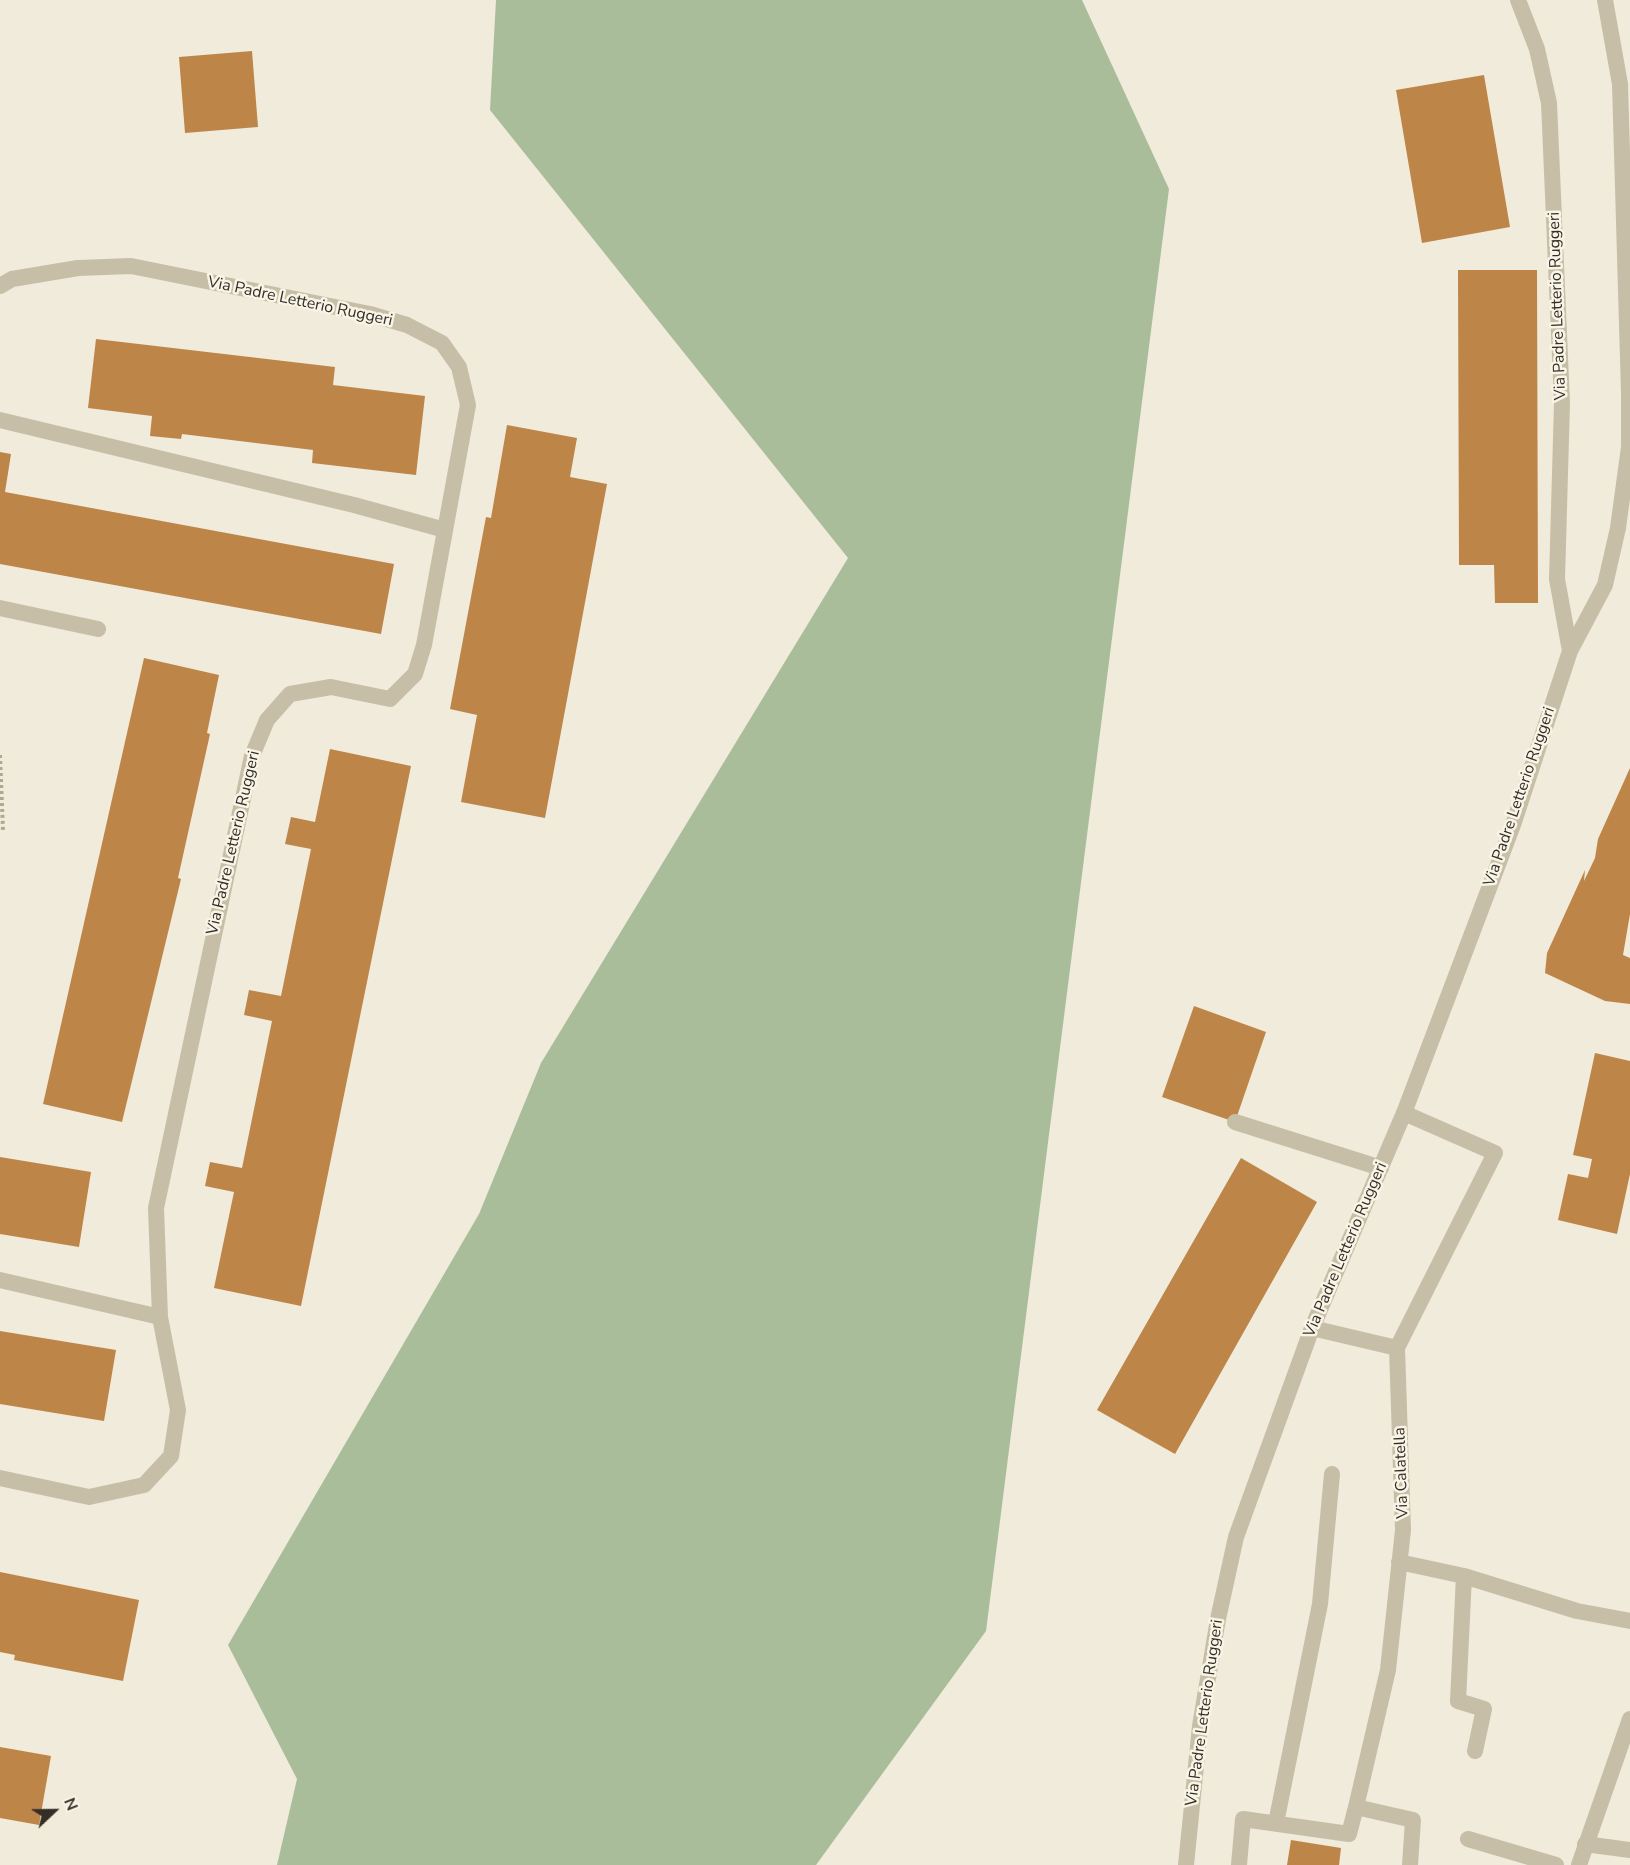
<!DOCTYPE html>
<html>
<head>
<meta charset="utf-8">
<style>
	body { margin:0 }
	#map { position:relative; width:1630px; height:1865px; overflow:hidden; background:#f0ebda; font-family:"Nunito Sans",sans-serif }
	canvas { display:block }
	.north { position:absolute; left:24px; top:1781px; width:60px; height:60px; -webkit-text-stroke:4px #f8f4e6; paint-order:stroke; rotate:68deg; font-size:16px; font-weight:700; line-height:24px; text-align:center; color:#342e27 }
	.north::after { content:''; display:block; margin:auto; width:21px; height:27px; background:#342e27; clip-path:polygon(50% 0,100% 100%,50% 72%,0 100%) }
</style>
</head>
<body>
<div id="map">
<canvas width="1630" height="1865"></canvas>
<div class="north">N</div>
</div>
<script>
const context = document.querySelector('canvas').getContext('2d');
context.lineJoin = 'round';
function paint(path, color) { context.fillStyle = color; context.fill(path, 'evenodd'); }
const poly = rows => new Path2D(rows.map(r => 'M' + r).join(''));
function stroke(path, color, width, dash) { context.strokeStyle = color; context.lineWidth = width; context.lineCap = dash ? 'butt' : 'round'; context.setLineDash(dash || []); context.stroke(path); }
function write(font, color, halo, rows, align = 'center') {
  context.font = font + ' "Nunito Sans",sans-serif'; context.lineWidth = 5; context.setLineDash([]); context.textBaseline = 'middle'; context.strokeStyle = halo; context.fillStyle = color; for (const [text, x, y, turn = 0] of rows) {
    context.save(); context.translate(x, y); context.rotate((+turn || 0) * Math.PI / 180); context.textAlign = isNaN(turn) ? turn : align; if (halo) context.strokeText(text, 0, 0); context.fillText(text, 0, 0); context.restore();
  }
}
paint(poly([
	[496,0,1082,0,1169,189,986,1631,816,1865,277,1865,297,1779,228,1645,479,1214,541,1063,848,558,490,110]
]), '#a9bd9b');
paint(poly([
	[252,51,258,127,185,133,179,57],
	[1484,75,1510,227,1422,243,1396,90],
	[1458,270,1537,270,1538,603,1495,603,1494,565,1459,565],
	[96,339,335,367,333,385,425,396,416,475,312,463,313,450,182,434,181,439,150,436,152,416,88,408],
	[507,425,577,438,570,477,607,484,545,818,461,802,477,715,450,709,486,517,491,518],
	[0,452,11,454,5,492,394,564,381,634,0,564],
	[144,658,219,675,207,733,210,734,178,878,181,879,122,1122,43,1104],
	[330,749,411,766,301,1306,214,1288,234,1192,205,1186,210,1162,242,1168,272,1021,244,1015,249,990,281,996,311,849,285,844,291,817,315,822],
	[1630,768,1630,914,1623,955,1630,958,1630,1004,1605,1001,1545,973,1547,953,1585,870,1584,881,1595,858,1598,839],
	[1194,1006,1266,1032,1235,1122,1162,1097],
	[1595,1053,1630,1061,1630,1174,1617,1234,1558,1220,1568,1174,1588,1178,1592,1159,1573,1155],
	[0,1157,91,1172,79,1247,0,1234],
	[1241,1158,1317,1202,1175,1454,1097,1410],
	[0,1331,116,1350,104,1421,0,1404],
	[0,1572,139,1600,123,1681,14,1660,15,1655,0,1652],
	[0,1747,51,1756,39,1825,0,1818],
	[1291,1840,1341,1848,1339,1865,1287,1865]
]), '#be8549');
stroke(poly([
	[0,755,3,830]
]), '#b2a891', 4, [3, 3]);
stroke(poly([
	[1404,1113,1495,1153,1397,1348,1403,1530,1388,1670,1356,1807,1413,1820,1410,1865],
	[1312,1328,1397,1348],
	[1399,1562,1464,1576,1577,1611,1630,1621],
	[1464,1576,1458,1701,1484,1709,1475,1751],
	[1276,1823,1320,1604,1332,1474],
	[1468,1839,1556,1865],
	[1585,1844,1630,1850],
	[1239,1865,1243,1819,1349,1834,1356,1807]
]), '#c7bea7', 16);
stroke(poly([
	[1518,0,1537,49,1549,103,1562,403,1557,579,1570,651],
	[0,286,12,279,78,268,131,266,370,314,407,325,442,343,459,367,468,405,424,645,415,674,390,699,331,687,290,694,267,720,252,756,156,1208,160,1317,178,1410,171,1456,144,1485,89,1497,0,1478],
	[0,420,354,505,445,530],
	[0,608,98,629],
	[1235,1122,1381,1168],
	[0,1280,160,1317],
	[1186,1865,1200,1726,1218,1619,1236,1537,1312,1328,1404,1113,1513,825,1570,651,1605,585,1618,528,1629,447,1629,393,1620,84,1605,0],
	[1579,1865,1630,1719]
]), '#c7bea7', 16);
write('16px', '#342e27', '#f8f4e6', [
	["Via Padre Letterio Ruggeri",300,302,12],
	["Via Padre Letterio Ruggeri",1558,306,-92],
	["Via Padre Letterio Ruggeri",1520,797,-71],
	["Via Padre Letterio Ruggeri",234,843,-77],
	["Via Padre Letterio Ruggeri",1346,1250,-67],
	["Via Calatella",1402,1473,-92],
	["Via Padre Letterio Ruggeri",1205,1713,-82]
]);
</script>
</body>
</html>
